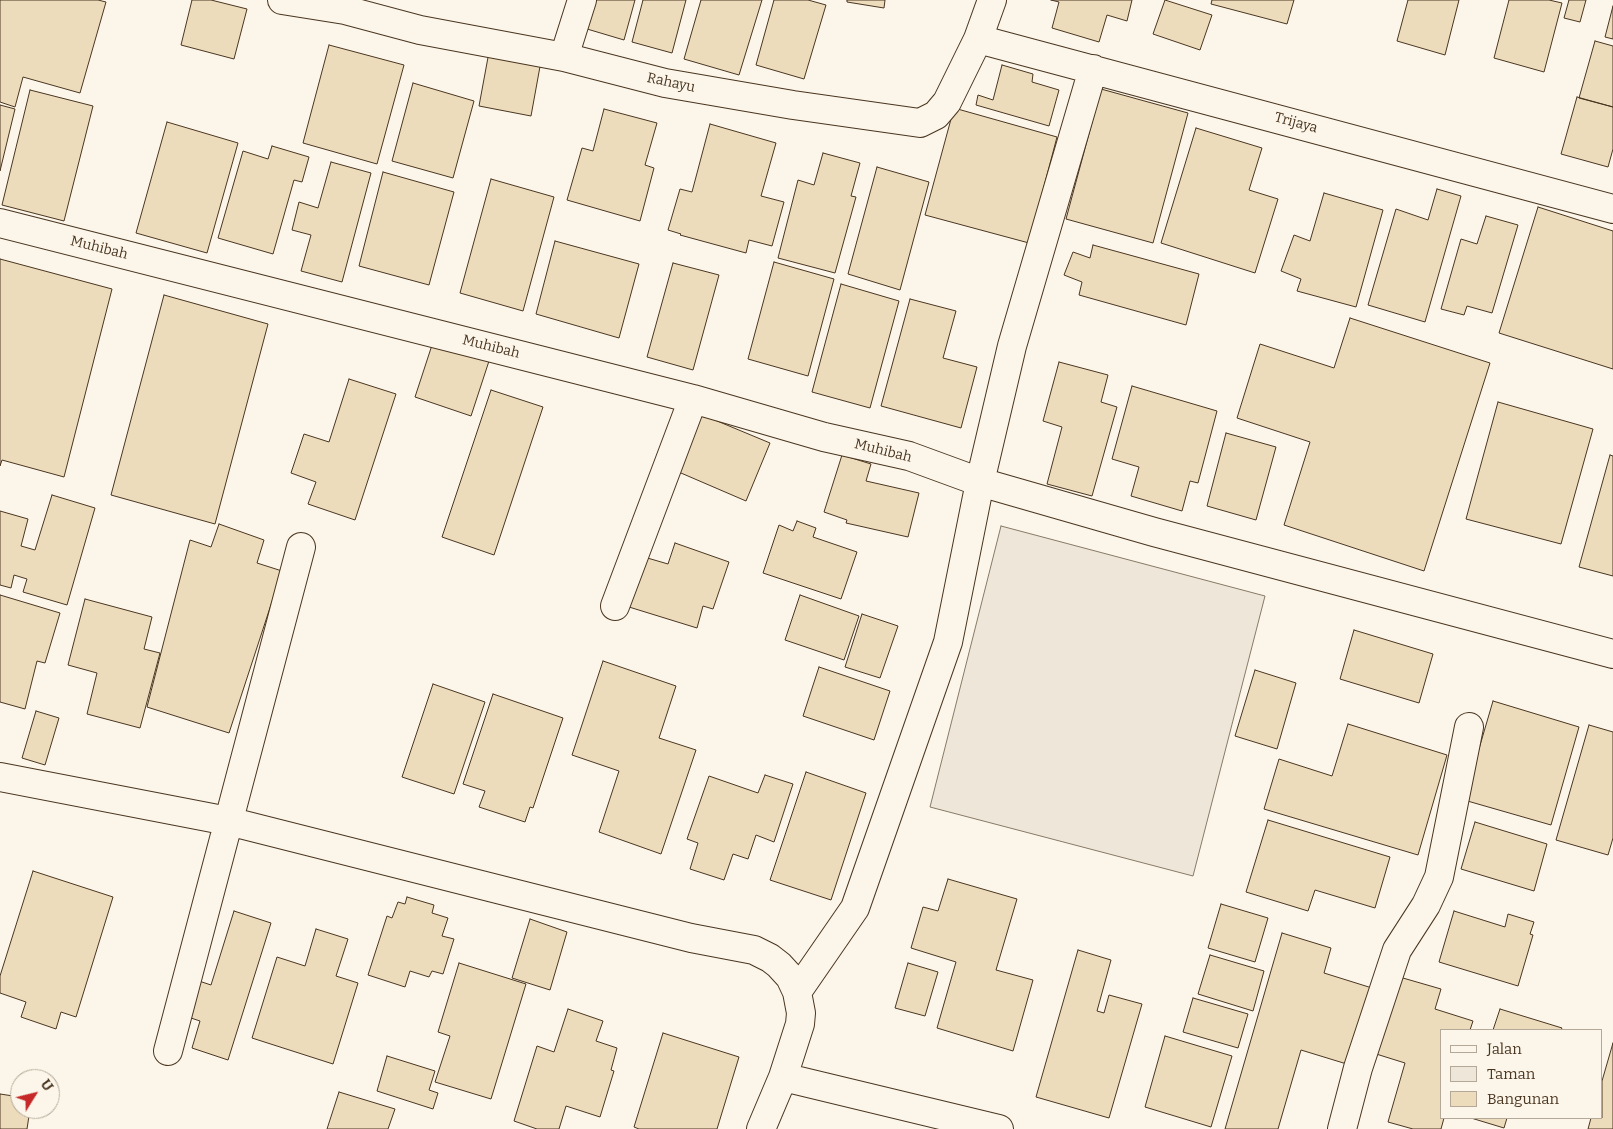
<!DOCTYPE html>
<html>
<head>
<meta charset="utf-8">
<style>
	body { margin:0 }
	#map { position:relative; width:1613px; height:1129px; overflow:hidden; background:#fbf6e9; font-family:Bitter,serif }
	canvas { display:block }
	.legend { position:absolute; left:1440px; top:1029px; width:162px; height:90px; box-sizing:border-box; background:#fbf6e9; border:1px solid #b4a999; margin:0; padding:6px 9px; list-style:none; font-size:15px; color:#4a3520 }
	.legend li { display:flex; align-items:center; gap:10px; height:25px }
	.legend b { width:25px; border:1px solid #b4a999 }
	.north { position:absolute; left:10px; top:1069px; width:50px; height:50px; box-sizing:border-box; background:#fbf6e9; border:1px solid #b4a999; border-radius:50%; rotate:54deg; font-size:14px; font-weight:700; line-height:20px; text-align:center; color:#4a3520 }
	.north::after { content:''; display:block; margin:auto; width:18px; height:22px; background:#c62828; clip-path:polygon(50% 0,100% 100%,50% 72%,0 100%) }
</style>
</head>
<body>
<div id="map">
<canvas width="1613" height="1129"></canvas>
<ul class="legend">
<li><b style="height:6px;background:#fbf6e9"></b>Jalan</li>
<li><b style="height:14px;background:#ede6d9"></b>Taman</li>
<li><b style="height:14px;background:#ecdcbc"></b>Bangunan</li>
</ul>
<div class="north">U</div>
</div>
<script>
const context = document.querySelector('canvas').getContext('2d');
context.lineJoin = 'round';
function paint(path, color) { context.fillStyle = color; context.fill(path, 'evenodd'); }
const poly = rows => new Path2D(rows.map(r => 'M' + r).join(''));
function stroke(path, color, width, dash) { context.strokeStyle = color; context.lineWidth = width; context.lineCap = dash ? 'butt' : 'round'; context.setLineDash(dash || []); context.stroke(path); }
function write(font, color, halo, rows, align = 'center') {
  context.font = font + ' Bitter,serif'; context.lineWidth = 4; context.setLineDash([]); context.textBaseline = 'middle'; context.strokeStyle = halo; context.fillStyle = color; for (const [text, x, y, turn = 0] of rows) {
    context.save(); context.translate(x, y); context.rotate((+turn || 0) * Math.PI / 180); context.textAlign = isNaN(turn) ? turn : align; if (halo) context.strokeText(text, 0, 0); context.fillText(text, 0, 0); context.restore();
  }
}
const green = poly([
	[1001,526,1265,596,1193,876,930,807,1001,526]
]);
paint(green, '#ede6d9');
stroke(green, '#887966', 1);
const building = poly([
	[0,0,98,0,106,2,80,93,23,77,15,107,0,102,0,0],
	[192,0,211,0,247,9,234,59,181,45,192,0],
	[584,0,635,0,624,40,577,26,584,0],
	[643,0,686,0,672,53,632,42,643,0],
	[701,0,762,0,739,75,684,59,701,0],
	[774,0,808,0,826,5,804,79,756,65,774,0],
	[847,0,885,0,884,8,847,2,847,0],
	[1051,0,1132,0,1127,21,1107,15,1099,42,1052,28,1059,2,1051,0],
	[1165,0,1212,15,1200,50,1153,34,1165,0],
	[1212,0,1294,0,1287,24,1211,4,1212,0],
	[1408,0,1459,0,1445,55,1397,41,1408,0],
	[1509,0,1549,0,1562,3,1544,72,1494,58,1509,0],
	[1569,0,1586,0,1580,22,1564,18,1569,0],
	[1613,6,1613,39,1605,37,1613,6],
	[1595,41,1613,46,1613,107,1579,98,1595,41],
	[329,45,404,65,377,164,303,143,329,45],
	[489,52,541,61,531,116,479,106,489,52],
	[1002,65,1033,74,1032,82,1059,90,1049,126,976,105,978,95,993,100,1002,65],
	[413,83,474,101,453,178,392,161,413,83],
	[1101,89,1188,113,1153,243,1066,219,1101,89],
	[30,90,93,106,64,221,2,205,30,90],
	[1577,97,1613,107,1613,149,1608,167,1561,154,1577,97],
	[0,105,15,109,0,171,0,105],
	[954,108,1057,137,1029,243,925,215,954,108],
	[604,109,657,123,645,165,654,168,640,221,567,200,582,148,593,151,604,109],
	[167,122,238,143,207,253,136,233,167,122],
	[710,124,776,143,761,196,784,202,772,246,749,240,746,253,680,235,681,234,668,230,680,189,692,192,710,124],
	[1196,128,1262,148,1249,190,1278,199,1255,273,1161,243,1196,128],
	[272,146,309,157,302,182,294,180,273,254,218,238,243,151,268,159,272,146],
	[823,153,860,163,851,196,856,197,835,273,778,258,798,180,814,185,823,153],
	[331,162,371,173,342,282,301,271,311,235,292,230,299,202,318,208,331,162],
	[877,167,929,182,900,290,848,274,877,167],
	[383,172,454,192,429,285,359,266,383,172],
	[491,179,554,197,523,311,460,293,491,179],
	[1437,189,1461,196,1425,322,1368,305,1396,209,1428,220,1437,189],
	[1324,193,1383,210,1356,307,1297,291,1301,279,1281,271,1294,235,1310,241,1324,193],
	[1538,207,1613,231,1613,369,1499,333,1538,207],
	[1486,216,1518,225,1492,313,1467,306,1464,315,1441,309,1461,239,1477,244,1486,216],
	[555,241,639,264,619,338,536,314,555,241],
	[1093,245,1199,274,1186,325,1079,295,1082,282,1064,275,1073,252,1090,258,1093,245],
	[0,259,112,289,64,477,2,460,0,466,0,259],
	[774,262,834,279,808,376,748,359,774,262],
	[673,263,719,275,693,370,647,357,673,263],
	[841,284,899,301,870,408,812,392,841,284],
	[164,295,268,324,215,524,111,495,164,295],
	[910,299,956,311,943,358,977,367,961,428,881,406,910,299],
	[1350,318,1490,363,1424,571,1284,525,1310,442,1237,418,1260,344,1334,368,1350,318],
	[433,342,489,361,471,416,415,397,433,342],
	[1059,362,1108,375,1101,402,1117,407,1092,496,1047,484,1062,427,1043,421,1059,362],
	[349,379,396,394,355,520,308,504,316,482,291,473,304,434,329,442,349,379],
	[1132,386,1217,411,1198,483,1190,481,1182,511,1131,496,1139,467,1112,459,1132,386],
	[491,390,543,407,494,555,442,537,491,390],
	[1498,402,1593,429,1561,544,1466,519,1498,402],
	[698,413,770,443,746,501,674,470,698,413],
	[1226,433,1276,447,1256,520,1207,506,1226,433],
	[842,455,871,464,866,481,919,493,908,537,846,523,847,520,824,512,842,455],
	[1610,455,1613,456,1613,576,1579,567,1610,455],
	[52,495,95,508,67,605,23,592,27,579,14,575,11,588,0,585,0,511,28,519,21,546,35,550,52,495],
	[797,521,816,528,813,537,857,552,841,599,763,573,779,525,793,531,797,521],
	[219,524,264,540,257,563,282,571,229,733,147,707,190,540,211,547,219,524],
	[675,543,729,562,713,609,703,606,697,628,629,607,644,557,668,564,675,543],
	[0,595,60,613,45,663,37,661,25,709,0,702,0,595],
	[800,595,859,616,844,660,785,640,800,595],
	[85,599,152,617,144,649,160,653,140,728,87,714,97,673,68,665,85,599],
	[862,614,898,626,880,678,845,667,862,614],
	[1354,630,1433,654,1419,703,1340,679,1354,630],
	[603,661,676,686,659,738,696,750,661,854,599,832,619,771,572,755,603,661],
	[819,667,890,691,874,740,803,716,819,667],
	[1255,670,1296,683,1277,749,1235,736,1255,670],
	[433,684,485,702,454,794,402,777,433,684],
	[493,694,563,718,533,808,530,807,525,822,479,807,485,791,463,784,493,694],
	[1493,701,1579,727,1551,825,1464,800,1493,701],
	[36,711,59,718,45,765,22,758,36,711],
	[1348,724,1447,755,1418,855,1264,809,1279,759,1332,776,1348,724],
	[1589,725,1613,732,1613,838,1608,855,1556,840,1589,725],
	[806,772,866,793,831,900,770,880,806,772],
	[765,775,793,784,774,842,756,835,748,859,733,854,724,880,690,869,698,843,687,839,709,776,758,793,765,775],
	[1268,820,1390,857,1375,908,1315,890,1308,911,1246,892,1268,820],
	[1475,822,1547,844,1534,891,1461,869,1475,822],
	[33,871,113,897,76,1017,61,1012,56,1029,21,1017,26,1002,0,993,0,976,33,871],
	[948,879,1017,899,996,970,1033,980,1013,1051,937,1028,956,962,911,948,923,907,938,911,948,879],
	[407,897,434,905,432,913,448,918,442,936,454,939,443,974,432,971,429,977,410,971,405,987,368,975,387,916,392,918,398,902,405,904,407,897],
	[1221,904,1268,918,1255,962,1208,948,1221,904],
	[234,911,271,923,228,1060,192,1048,200,1021,179,1014,190,978,211,985,234,911],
	[1454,911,1505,927,1508,914,1534,922,1530,934,1533,935,1518,986,1439,962,1454,911],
	[530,919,567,932,550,990,512,978,530,919],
	[316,929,348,939,336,976,358,983,333,1064,252,1038,277,957,305,966,316,929],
	[1282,933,1331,948,1324,973,1372,988,1350,1065,1301,1050,1278,1129,1225,1129,1282,933],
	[1078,950,1111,960,1097,1011,1104,1013,1109,995,1142,1004,1109,1118,1036,1097,1078,950],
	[1210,955,1264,971,1253,1011,1198,994,1210,955],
	[459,963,526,984,491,1099,435,1082,450,1036,438,1032,459,963],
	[908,963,938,972,925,1016,895,1008,908,963],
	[1396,976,1441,989,1435,1009,1473,1021,1470,1030,1442,1030,1442,1118,1444,1118,1441,1129,1413,1129,1388,1122,1405,1063,1373,1053,1396,976],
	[1193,998,1248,1014,1238,1048,1183,1032,1193,998],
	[568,1009,603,1021,596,1041,617,1048,611,1070,614,1071,600,1117,566,1106,559,1129,537,1129,514,1121,537,1046,554,1052,568,1009],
	[1500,1009,1562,1028,1561,1030,1493,1030,1500,1009],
	[663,1033,739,1057,717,1129,639,1129,634,1127,663,1033],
	[1165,1036,1232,1056,1211,1127,1145,1107,1165,1036],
	[1613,1043,1613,1129,1588,1129,1591,1118,1602,1118,1602,1081,1613,1043],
	[387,1056,435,1071,429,1090,438,1093,433,1109,377,1091,387,1056],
	[339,1092,395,1109,388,1129,327,1129,339,1092],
	[0,1094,20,1097,20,1109,30,1109,27,1129,0,1129,0,1094],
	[1471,1118,1507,1118,1504,1128,1471,1118]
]);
paint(building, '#ecdcbc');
stroke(building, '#4a3520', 1);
const minor = poly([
	[282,0,345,10,420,30,564,57,665,83,793,105,920,123,936,115,947,102,978,39,992,0],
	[978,39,1613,209],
	[564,57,582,0],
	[0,223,693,399,824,437,909,456,980,482,1154,532,1613,654],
	[615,606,693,399],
	[0,777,228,821,691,938,754,950,770,958,779,965,790,977,797,992,801,1013,800,1024,783,1077,761,1129],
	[797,992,855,908,948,642,980,482,1012,346,1093,69],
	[168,1051,301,547],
	[783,1077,999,1129],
	[1342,1129,1358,1068,1397,950,1426,905,1439,877,1469,727]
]);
stroke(minor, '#4a3520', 30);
stroke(minor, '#fbf6e9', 28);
write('14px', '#4a3520', '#fbf6e9', [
	["Rahayu",671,83,12],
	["Trijaya",1296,123,15],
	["Muhibah",99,248,14],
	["Muhibah",491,347,14],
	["Muhibah",883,451,14]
]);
</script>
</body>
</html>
